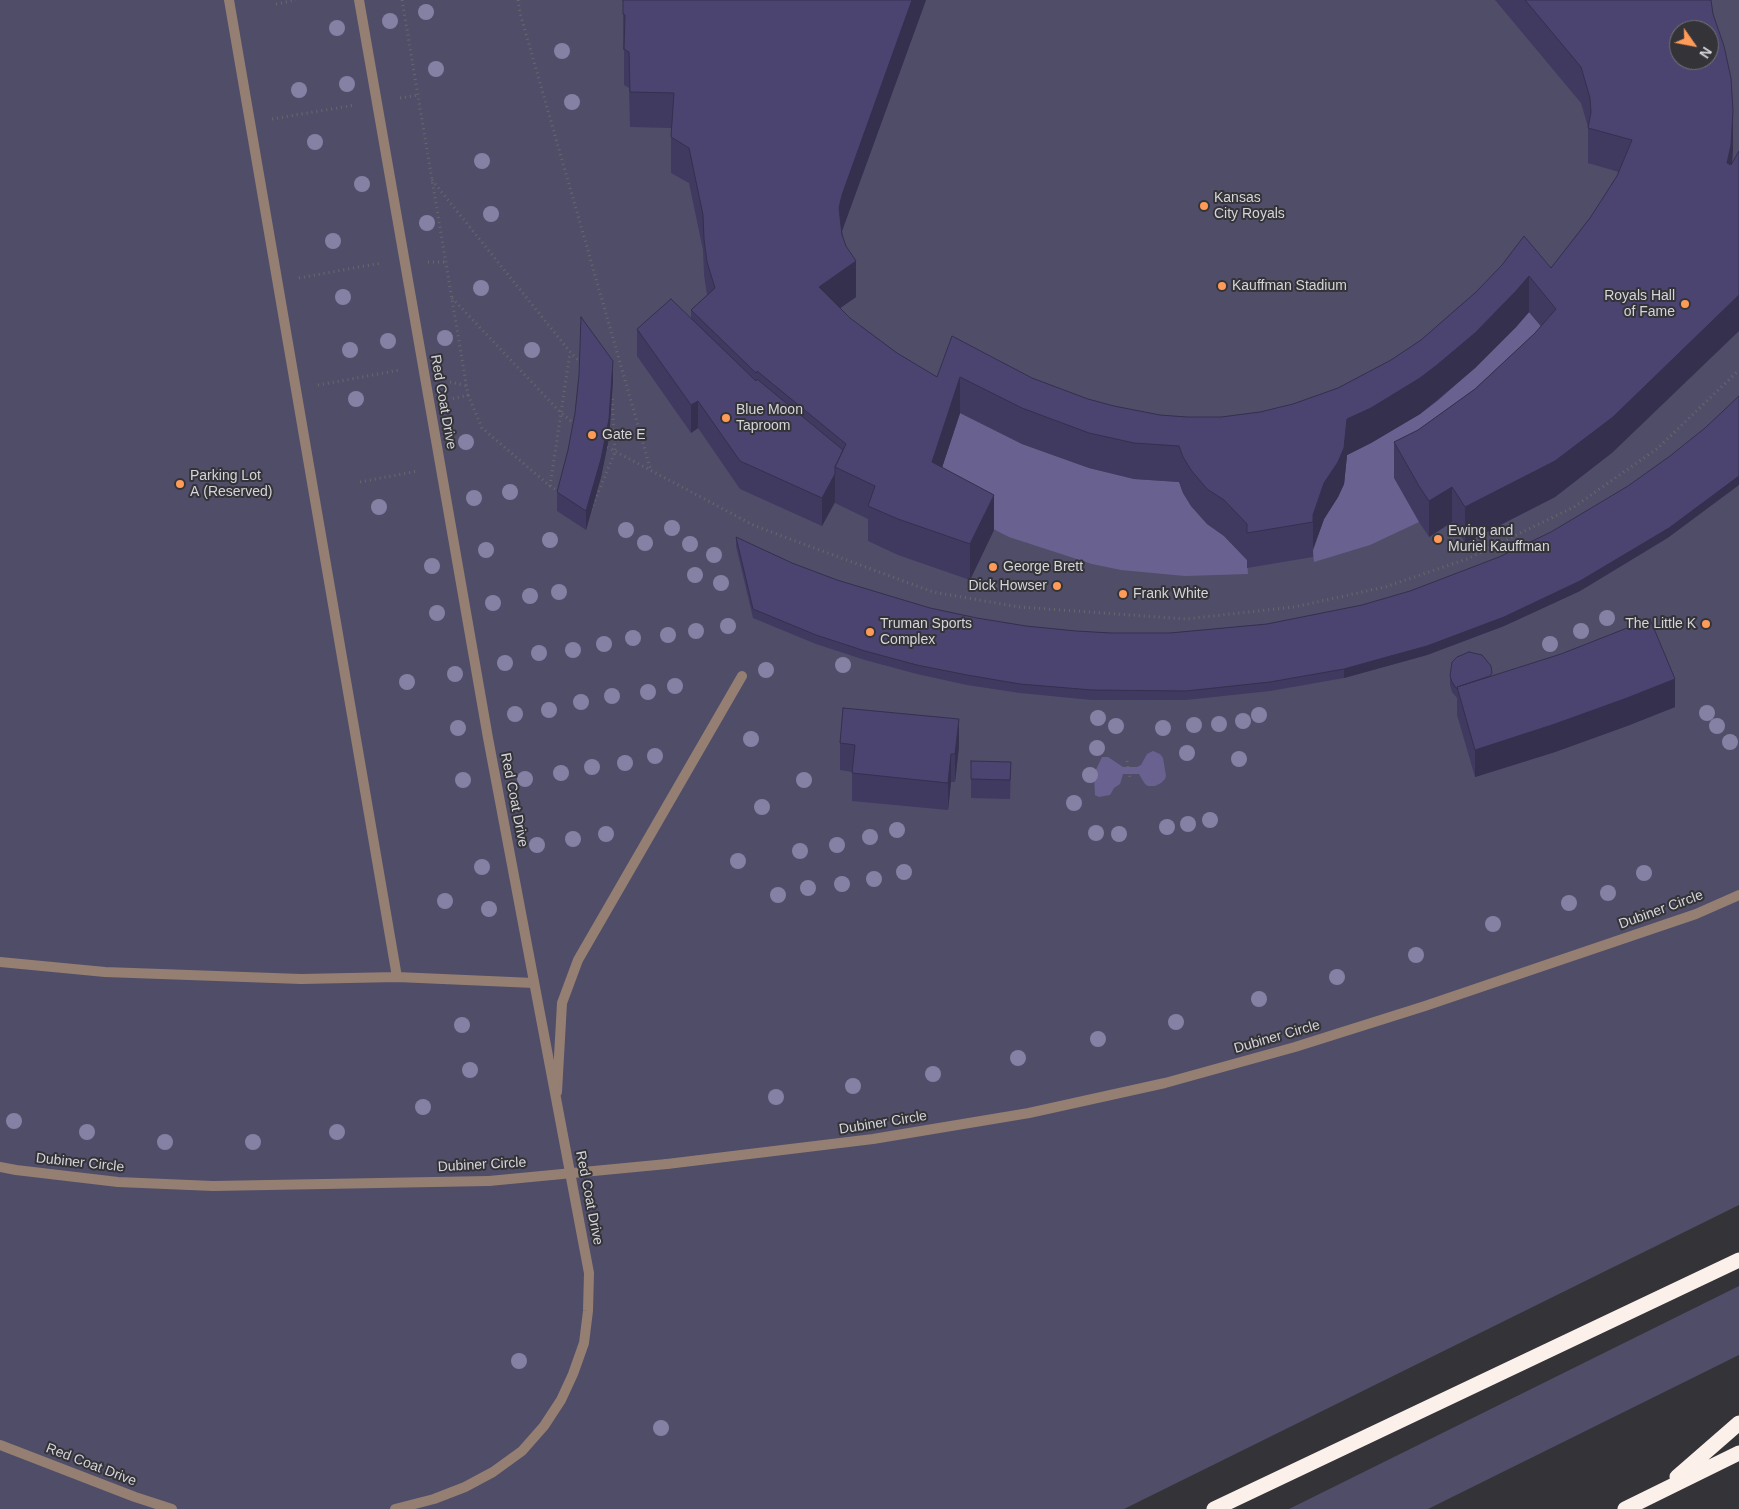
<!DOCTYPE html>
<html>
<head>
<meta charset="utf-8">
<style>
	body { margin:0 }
	#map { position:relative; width:1739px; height:1509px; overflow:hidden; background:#333338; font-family:Arial,sans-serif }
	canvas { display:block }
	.north { position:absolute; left:1669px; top:20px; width:50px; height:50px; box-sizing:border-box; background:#333338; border:1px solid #747378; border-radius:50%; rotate:123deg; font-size:14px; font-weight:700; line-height:20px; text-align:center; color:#d5d4d8 }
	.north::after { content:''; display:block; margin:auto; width:18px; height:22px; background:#fe9b58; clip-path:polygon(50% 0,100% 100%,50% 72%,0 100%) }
</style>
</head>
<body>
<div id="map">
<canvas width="1739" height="1509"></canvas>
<div class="north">N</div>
</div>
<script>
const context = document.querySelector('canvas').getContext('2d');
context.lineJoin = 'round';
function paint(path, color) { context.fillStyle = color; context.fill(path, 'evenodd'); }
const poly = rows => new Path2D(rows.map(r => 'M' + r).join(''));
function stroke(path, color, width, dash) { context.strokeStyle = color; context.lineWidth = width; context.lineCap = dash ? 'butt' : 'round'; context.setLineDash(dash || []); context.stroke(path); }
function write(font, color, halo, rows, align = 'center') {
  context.font = font + ' Arial,sans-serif'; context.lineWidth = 4; context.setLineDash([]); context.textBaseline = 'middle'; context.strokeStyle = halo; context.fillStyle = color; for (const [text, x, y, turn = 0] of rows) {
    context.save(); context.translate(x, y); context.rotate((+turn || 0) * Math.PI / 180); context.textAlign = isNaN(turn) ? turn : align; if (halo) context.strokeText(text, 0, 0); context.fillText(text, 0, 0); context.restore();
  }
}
paint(poly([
	[0,0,1739,0,1739,1205,1124,1509,0,1509],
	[1679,30,1709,30,1709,60,1679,60],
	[1739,1286,1739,1355,1428,1509,1289,1509]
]), '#504d69');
paint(poly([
	[1529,312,1556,345,1419,522,1370,545,1314,562,1313,551,1324,519,1338,497,1344,484,1347,455,1420,414,1437,401,1475,368,1516,327],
	[960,413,1022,444,1089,468,1134,479,1179,482,1183,493,1191,506,1207,524,1224,536,1247,560,1248,574,1185,576,1121,570,1092,564,1009,537,932,498],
	[1153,751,1160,754,1163,758,1166,776,1165,779,1161,783,1155,786,1148,786,1145,784,1139,774,1123,774,1120,784,1114,788,1110,795,1099,797,1095,795,1094,774,1102,757,1108,757,1123,767,1137,767,1141,765,1147,754]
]), '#696291');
stroke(poly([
	[402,0,468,395,451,399],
	[518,0,520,13,651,471],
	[276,4,296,0],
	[400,98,418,95],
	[272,119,355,105],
	[432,180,571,353,580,362],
	[428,262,446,262],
	[299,278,381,263],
	[452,298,561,413,575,424],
	[450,382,467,386],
	[318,385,400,370],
	[468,395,482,428,550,486,560,492],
	[607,447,755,526,933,592,1019,607,1186,619,1294,607,1385,587,1467,559,1574,507,1658,448,1739,370],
	[360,482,418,471],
	[550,486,570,353],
	[591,510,615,452,612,395],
	[1127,761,1130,777]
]), '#68676c', 3, [1, 4]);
stroke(poly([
	[0,962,105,972,301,979,397,977,229,0],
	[397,977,534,983],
	[557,1092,562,1003,578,960,742,676]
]), '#947f72', 10);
stroke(poly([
	[359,0,488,738,589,1273,588,1311,584,1343,573,1374,561,1400,544,1426,522,1451,493,1472,465,1487,434,1499,395,1509],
	[667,1164,873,1139,1029,1113,1165,1083,1295,1047,1425,1006,1696,914,1739,895],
	[0,1167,16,1170,118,1182,213,1186,489,1181],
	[0,1445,135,1497,172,1509]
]), '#947f72', 10);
stroke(poly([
	[1677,1477,1739,1423],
	[1214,1509,1739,1260],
	[1625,1509,1739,1453]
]), '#fcf1ea', 15);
stroke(poly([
	[489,1181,667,1164]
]), '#947f72', 10);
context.fillStyle = '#8581a4';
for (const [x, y] of [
	[426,12],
	[390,21],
	[337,28],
	[562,51],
	[436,69],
	[347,84],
	[299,90],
	[572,102],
	[315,142],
	[482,161],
	[362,184],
	[491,214],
	[427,223],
	[333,241],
	[481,288],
	[343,297],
	[445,338],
	[388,341],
	[350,350],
	[532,350],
	[356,399],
	[466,442],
	[510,492],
	[474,498],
	[379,507],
	[672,528],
	[626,530],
	[550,540],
	[645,543],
	[690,544],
	[486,550],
	[714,555],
	[432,566],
	[695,575],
	[721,583],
	[559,592],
	[530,596],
	[493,603],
	[437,613],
	[1607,618],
	[728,626],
	[696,631],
	[1581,631],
	[668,635],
	[633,638],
	[604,644],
	[1550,644],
	[573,650],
	[539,653],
	[505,663],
	[843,665],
	[766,670],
	[455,674],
	[407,682],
	[675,686],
	[648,692],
	[612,696],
	[581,702],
	[549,710],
	[1707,713],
	[515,714],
	[1259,715],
	[1098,718],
	[1243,721],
	[1219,724],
	[1194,725],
	[1116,726],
	[1717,726],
	[458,728],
	[1163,728],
	[751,739],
	[1730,742],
	[1097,748],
	[1187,753],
	[655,756],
	[1239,759],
	[625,763],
	[592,767],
	[561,773],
	[1090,775],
	[525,779],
	[463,780],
	[804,780],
	[1074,803],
	[762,807],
	[1210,820],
	[1188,824],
	[1167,827],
	[897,830],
	[1096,833],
	[606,834],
	[1119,834],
	[870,837],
	[573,839],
	[537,845],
	[837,845],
	[800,851],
	[738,861],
	[482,867],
	[904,872],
	[1644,873],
	[874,879],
	[842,884],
	[808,888],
	[1608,893],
	[778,895],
	[445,901],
	[1569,903],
	[489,909],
	[1493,924],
	[1416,955],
	[1337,977],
	[1259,999],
	[1176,1022],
	[462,1025],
	[1098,1039],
	[1018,1058],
	[470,1070],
	[933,1074],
	[853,1086],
	[776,1097],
	[423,1107],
	[14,1121],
	[87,1132],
	[337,1132],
	[165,1142],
	[253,1142],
	[519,1361],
	[661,1428]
]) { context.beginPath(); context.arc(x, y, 8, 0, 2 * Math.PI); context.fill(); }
paint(poly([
	[623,0,926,0,842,231,856,297,840,308,850,318,897,353,937,377,1032,378,1088,399,1114,406,1160,415,1187,417,1221,417,1260,412,1293,404,1338,388,1391,360,1421,340,1476,292,1551,268,1590,218,1617,176,1619,172,1588,163,1588,127,1581,103,1495,0,1711,0,1733,147,1732,163,1613,452,1555,497,1465,543,1452,522,1429,537,1419,522,1394,478,1394,442,1418,430,1475,389,1535,333,1541,326,1529,312,1516,327,1475,368,1437,401,1420,414,1371,443,1347,455,1344,484,1338,497,1324,519,1313,549,1313,557,1247,568,1247,560,1224,536,1207,524,1191,506,1183,493,1179,482,1134,479,1089,468,1022,444,960,413,942,467,994,530,970,580,898,555,868,541,868,519,835,503,835,502,822,526,740,489,698,428,691,433,637,356,637,329,691,319,691,310,707,295,704,275,703,250,689,183,671,173,671,128,630,127,629,88,624,85,624,50,623,50],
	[579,375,613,380,609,438,601,477,586,530,557,511,557,492,568,450,575,413],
	[736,537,792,563,837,580,930,608,977,618,1026,626,1076,631,1111,633,1170,633,1267,624,1362,605,1669,537,1580,591,1504,626,1427,655,1344,678,1270,691,1186,700,1092,700,1020,693,967,685,917,674,865,660,816,644,753,618,736,546],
	[1450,676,1492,676,1675,707,1627,726,1555,752,1475,777,1457,715,1457,698,1452,692,1450,685],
	[840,743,959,746,955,782,951,782,948,810,852,801,852,772,840,770],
	[1011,762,1010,799,971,798,971,779]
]), '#403a60');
paint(poly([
	[912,0,926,0,842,231,839,244,839,208,842,195],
	[1733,111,1733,147,1731,181,1727,163],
	[856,261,856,297,819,323,819,287],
	[1529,276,1529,312,1516,327,1475,368,1420,414,1371,443,1347,455,1344,484,1338,497,1324,519,1313,549,1313,515,1347,419],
	[1739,295,1739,331,1613,452,1555,497,1465,543,1465,507],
	[613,361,613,380,609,438,601,477,586,530,586,511],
	[960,377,960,413,932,498,932,462],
	[698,401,698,428,691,433,691,405],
	[835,474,835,502,822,526,822,498],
	[1739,476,1739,485,1669,537,1580,591,1504,626,1427,655,1344,678,1344,669],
	[1452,487,1452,522,1429,537,1429,501],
	[994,495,994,530,970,580,970,544],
	[1675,679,1675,707,1627,726,1555,752,1475,777,1475,750],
	[959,719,959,746,955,782,955,754],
	[951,754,951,782,948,810,948,783]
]), '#34304e');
const building = poly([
	[623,0,912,0,842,195,839,208,842,235,846,246,856,261,819,287,850,318,897,353,937,377,952,336,1032,378,1088,399,1114,406,1160,415,1187,417,1221,417,1260,412,1293,404,1338,388,1391,360,1421,340,1476,292,1502,265,1524,236,1551,268,1590,218,1617,176,1632,140,1588,128,1591,112,1590,98,1581,67,1525,0,1711,0,1713,14,1724,46,1731,78,1733,111,1731,145,1727,163,1731,165,1739,151,1739,295,1613,417,1555,461,1465,507,1452,487,1429,501,1419,486,1394,442,1418,430,1475,389,1535,333,1556,309,1529,276,1516,291,1475,333,1437,365,1420,378,1371,408,1347,419,1344,448,1338,462,1324,483,1313,515,1313,522,1247,533,1247,524,1224,500,1207,489,1191,470,1183,457,1179,446,1134,443,1089,433,1022,408,960,377,932,462,994,495,970,544,898,519,868,506,875,486,835,467,846,444,757,371,756,373,691,310,715,288,707,262,704,239,703,215,689,148,671,137,674,93,630,92,629,52,624,49,625,15,623,14,623,0],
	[1679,30,1709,30,1709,60,1679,60,1679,30],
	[671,299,756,381,757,379,843,450,835,467,835,474,822,498,740,461,698,401,691,405,637,329,671,299],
	[581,317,613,361,609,419,601,459,586,511,557,492,568,450,575,413,579,375,581,317],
	[1739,396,1739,476,1669,528,1580,581,1504,617,1427,646,1387,657,1344,669,1270,682,1186,691,1092,690,1020,684,967,675,917,665,865,651,816,635,753,609,736,537,792,563,837,580,930,608,977,618,1026,626,1076,631,1111,633,1170,633,1267,624,1362,605,1410,591,1499,557,1551,532,1628,486,1670,456,1705,428,1739,396],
	[1650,619,1675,679,1627,698,1555,724,1475,750,1457,687,1561,654,1650,619],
	[1469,652,1482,655,1491,666,1492,673,1490,676,1457,687,1458,689,1456,688,1452,682,1450,676,1452,662,1457,657,1469,652],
	[843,708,959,719,955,754,951,754,948,783,852,773,855,745,840,743,843,708],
	[971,761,1011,762,1010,780,971,779,971,761]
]);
paint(building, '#4b4470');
stroke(building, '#34304e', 1);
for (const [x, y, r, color] of [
	[1204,206,5,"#fe9b58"],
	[1222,286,5,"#fe9b58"],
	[1685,304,5,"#fe9b58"],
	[726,418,5,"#fe9b58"],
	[592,435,5,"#fe9b58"],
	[180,484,5,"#fe9b58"],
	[1438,539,5,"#fe9b58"],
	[993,567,5,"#fe9b58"],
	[1057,586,5,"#fe9b58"],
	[1123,594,5,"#fe9b58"],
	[1706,624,5,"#fe9b58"],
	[870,632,5,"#fe9b58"]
]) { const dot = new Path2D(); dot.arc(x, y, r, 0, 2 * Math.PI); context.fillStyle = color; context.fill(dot); stroke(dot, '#333338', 2); }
write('14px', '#d5d4d8', '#333338', [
	["Kansas",1214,198],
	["City Royals",1214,214],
	["Kauffman Stadium",1232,286],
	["Royals Hall",1675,296,"right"],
	["of Fame",1675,312,"right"],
	["Blue Moon",736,410],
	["Taproom",736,426],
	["Gate E",602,435],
	["Parking Lot",190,476],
	["A (Reserved)",190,492],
	["Ewing and",1448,531],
	["Muriel Kauffman",1448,547],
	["George Brett",1003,567],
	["Dick Howser",1047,586,"right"],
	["Frank White",1133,594],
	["Truman Sports",880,624],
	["Complex",880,640],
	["The Little K",1696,624,"right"]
], 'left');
write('14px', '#d5d4d8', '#333338', [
	["Red Coat Drive",443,402,80],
	["Red Coat Drive",514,800,79],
	["Dubiner Circle",1661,910,-20],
	["Dubiner Circle",1277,1037,-16],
	["Dubiner Circle",883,1123,-9],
	["Dubiner Circle",80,1163,6],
	["Dubiner Circle",482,1165,-3],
	["Red Coat Drive",589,1198,79],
	["Red Coat Drive",91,1465,21]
]);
</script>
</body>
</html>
